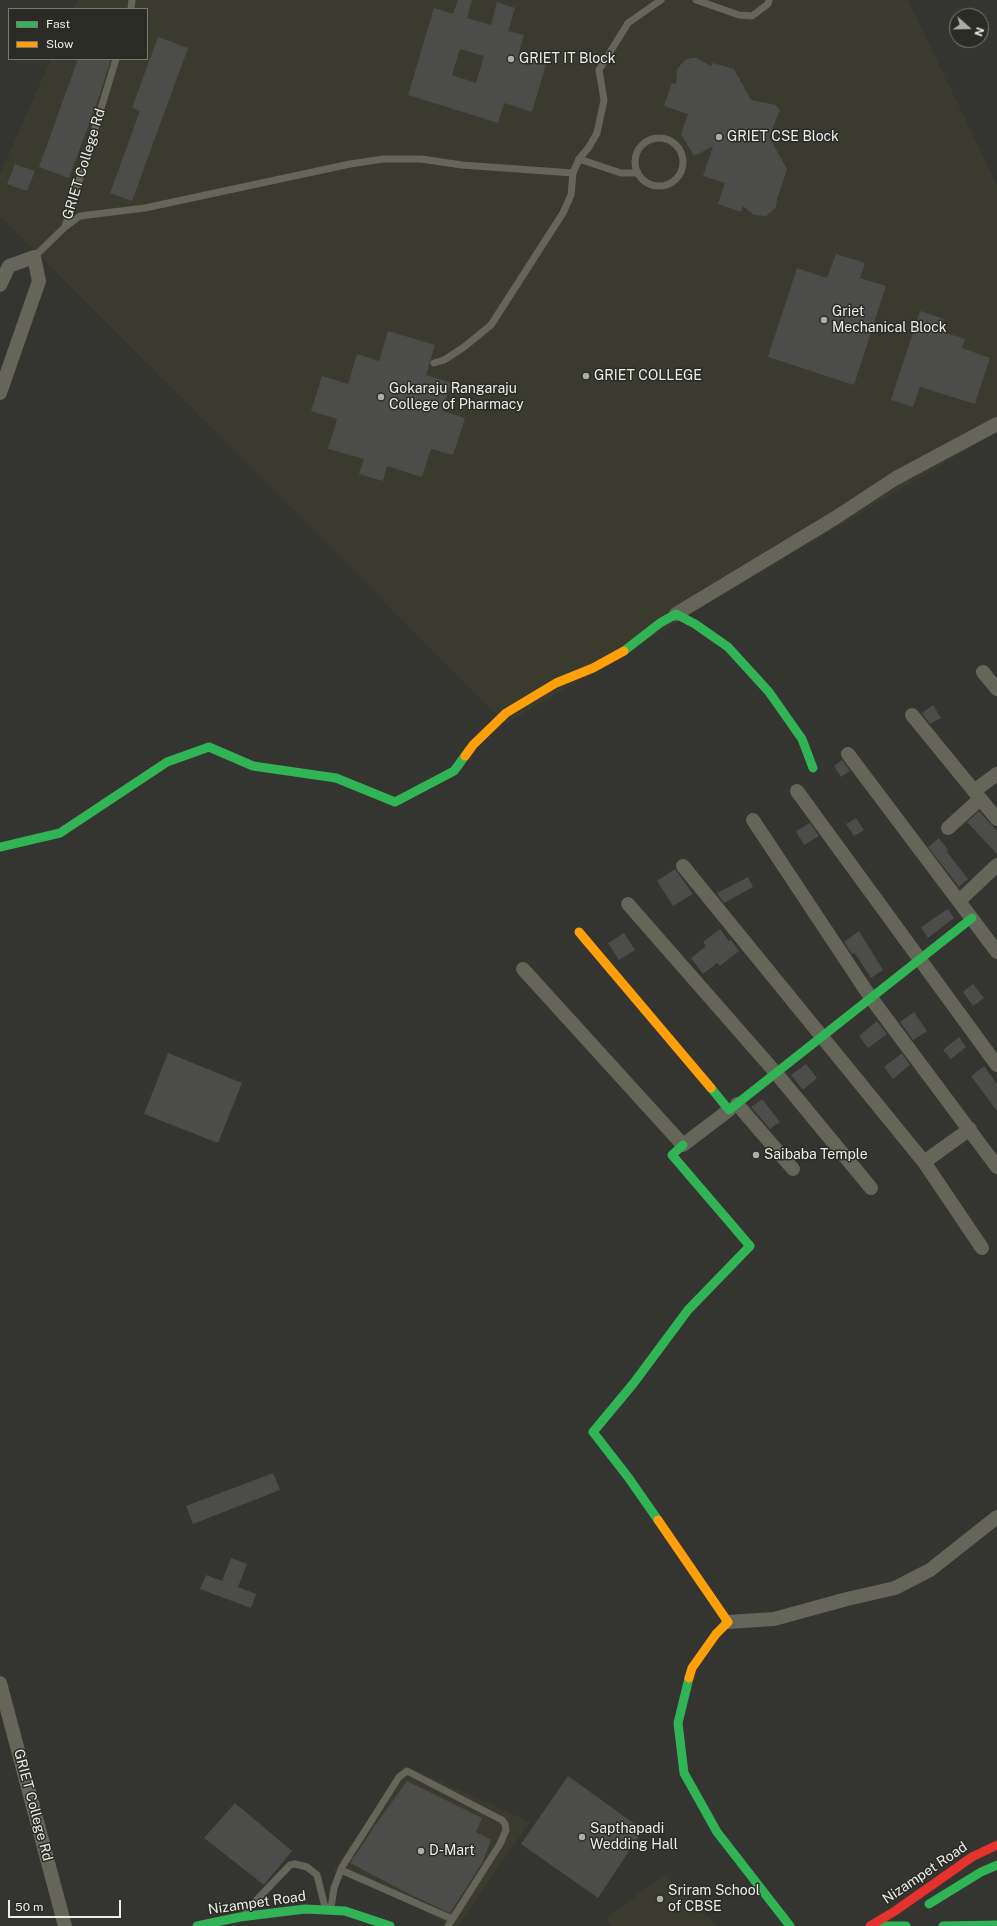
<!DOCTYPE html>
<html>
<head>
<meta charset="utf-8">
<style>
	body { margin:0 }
	#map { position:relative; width:997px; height:1926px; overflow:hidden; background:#343430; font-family:"Public Sans",sans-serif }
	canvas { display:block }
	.legend { position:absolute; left:8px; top:8px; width:140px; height:52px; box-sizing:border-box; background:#2b2b26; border:1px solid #787874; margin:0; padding:5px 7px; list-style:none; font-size:12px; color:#ecece8 }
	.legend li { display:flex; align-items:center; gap:8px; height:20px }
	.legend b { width:20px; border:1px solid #787874 }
	.north { position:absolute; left:949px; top:8px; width:40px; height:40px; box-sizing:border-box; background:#2b2b26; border:1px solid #787874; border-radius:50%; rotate:110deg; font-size:11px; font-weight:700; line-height:16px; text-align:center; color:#ecece8 }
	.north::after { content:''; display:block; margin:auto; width:14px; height:18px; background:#acaca8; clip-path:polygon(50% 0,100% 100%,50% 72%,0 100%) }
	.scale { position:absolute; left:8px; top:1900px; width:113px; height:18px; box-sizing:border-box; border:2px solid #ecece8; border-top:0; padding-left:5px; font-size:12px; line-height:14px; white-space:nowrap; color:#ecece8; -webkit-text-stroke:3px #2b2b26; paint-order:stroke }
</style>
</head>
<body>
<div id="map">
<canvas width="997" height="1926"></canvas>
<ul class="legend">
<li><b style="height:5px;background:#30b455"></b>Fast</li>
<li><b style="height:5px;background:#ff9f0a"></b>Slow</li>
</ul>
<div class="north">N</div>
<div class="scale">50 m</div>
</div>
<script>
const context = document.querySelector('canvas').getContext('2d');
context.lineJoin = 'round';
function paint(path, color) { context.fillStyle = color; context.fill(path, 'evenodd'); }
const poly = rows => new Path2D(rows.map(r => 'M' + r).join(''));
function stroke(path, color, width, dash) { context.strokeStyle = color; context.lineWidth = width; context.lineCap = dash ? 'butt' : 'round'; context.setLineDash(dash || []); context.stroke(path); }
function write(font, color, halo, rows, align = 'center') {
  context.font = font + ' "Public Sans",sans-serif'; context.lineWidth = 3; context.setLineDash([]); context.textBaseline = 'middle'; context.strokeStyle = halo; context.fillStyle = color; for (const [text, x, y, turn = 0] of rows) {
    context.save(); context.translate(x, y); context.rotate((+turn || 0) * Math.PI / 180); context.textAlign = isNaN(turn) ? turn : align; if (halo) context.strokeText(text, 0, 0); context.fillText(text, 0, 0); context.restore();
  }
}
paint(poly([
	[78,0,908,0,997,185,997,432,506,724,0,216,0,174,51,59,147,59,147,9,74,9],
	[405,1765,530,1822,458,1926,447,1926,433,1914,333,1871],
	[665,1874,717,1926,612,1926,606,1918]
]), '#3b3a2f');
paint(poly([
	[458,0,472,0,467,18,491,25,497,2,515,8,508,31,524,35,519,53,547,61,532,112,504,103,498,123,408,95,434,8,453,14],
	[460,49,484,56,476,83,452,75],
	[158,37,188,48,132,201,110,193,140,111,132,108],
	[691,58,697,58,711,66,713,63,734,69,751,100,776,105,780,110,769,137,787,169,777,199,776,208,766,216,754,215,743,206,741,212,718,204,725,183,703,176,713,146,694,156,681,134,688,114,664,106,672,83,676,84,677,69,685,60],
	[78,59,111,59,98,100,69,178,39,167],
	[15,164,35,171,27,191,7,184],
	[836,254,865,263,860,278,886,286,854,385,768,357,797,268,827,278],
	[920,311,944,319,940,331,965,339,962,348,990,358,975,404,920,387,913,407,891,400],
	[388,331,435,345,426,375,451,383,442,411,465,418,453,455,431,449,422,477,387,466,383,481,359,474,364,459,328,449,337,419,311,411,322,376,348,384,357,354,379,361],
	[933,705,941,718,930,724,922,713],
	[842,760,850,771,841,777,834,766],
	[979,811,997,831,997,854,967,822],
	[856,818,864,830,854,836,846,824],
	[810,823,819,836,804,845,796,831],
	[939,838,948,850,947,852,968,879,959,887,928,847],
	[675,869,693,894,673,906,657,881],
	[748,877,753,887,724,903,717,893],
	[948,909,954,918,928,938,921,927],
	[720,929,729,941,731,940,739,951,720,966,717,963,703,974,691,958,706,946,703,942],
	[859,931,883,970,871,978,854,952,852,954,844,942],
	[624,933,635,950,619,960,608,943],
	[973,984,984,998,973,1006,963,992],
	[914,1012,927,1031,913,1040,900,1022],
	[877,1021,887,1034,868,1048,859,1036],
	[959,1037,966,1047,951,1059,943,1050],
	[168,1053,242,1083,218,1143,144,1114],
	[902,1053,910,1065,893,1079,884,1067],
	[806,1064,817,1078,803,1090,791,1075],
	[984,1066,997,1084,997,1111,971,1076],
	[762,1099,780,1122,770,1129,751,1107],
	[273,1473,280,1490,193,1524,186,1506],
	[231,1558,247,1564,238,1587,256,1594,251,1608,200,1589,206,1575,222,1581],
	[568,1776,643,1830,598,1898,521,1844],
	[407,1781,482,1818,476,1832,491,1840,482,1863,450,1913,411,1895,350,1863,374,1827],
	[235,1803,292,1851,264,1885,204,1838]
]), '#4c4c4a');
stroke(poly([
	[696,0,739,15,752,16,768,4,769,0],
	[131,9,132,0],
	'635 162a24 24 0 1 1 48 0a24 24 0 1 1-48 0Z',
	[579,159,621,173,638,173],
	[65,227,116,59],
	[34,257,65,227,80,216,145,208,350,164,383,159,421,159,462,165,573,173],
	[434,363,444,360,464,347,491,325,563,213,571,195,573,173,579,159,589,147,597,133,604,100,599,70,628,23,661,0],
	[341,1870,452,1919],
	[331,1908,334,1888,342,1867,399,1777,407,1771,502,1820,505,1824,506,1830,500,1844,448,1926],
	[246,1911,290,1865,295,1864,307,1867,317,1875,325,1907]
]), '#66655a', 7);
stroke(poly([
	[0,285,9,266,34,257,39,281,0,393],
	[676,614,835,518,896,478,997,424],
	[983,672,997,689],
	[912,715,997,819],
	[848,754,997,952],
	[797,791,997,1065],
	[974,791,997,774],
	[753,820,871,998,997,1167],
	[948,828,980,799],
	[683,866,924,1162,982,1248],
	[959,901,997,865],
	[628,904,776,1073,871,1188],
	[523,969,683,1145,729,1110],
	[737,1104,793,1169],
	[924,1162,970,1129],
	[728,1622,774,1619,847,1599,895,1588,930,1570,997,1517],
	[0,1683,65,1926]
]), '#66655a', 14);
stroke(poly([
	[624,651,660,623,676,614,695,624,728,647,769,692,802,739,813,768],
	[0,847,60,833,167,762,209,747,253,766,336,778,395,802,454,771,465,756],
	[711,1088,729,1110,972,918],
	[658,1520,628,1477,593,1432,633,1384,688,1310,750,1246,672,1155,683,1145],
	[689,1678,678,1723,684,1773,717,1832,790,1926],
	[929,1904,981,1872,997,1865],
	[197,1926,240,1917,305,1909,345,1911,390,1926],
	[871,1926,906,1926],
	[943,1926,997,1925]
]), '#30b455', 9);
stroke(poly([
	[465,756,473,745,506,713,556,683,593,668,624,651],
	[579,932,711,1088],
	[658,1520,728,1622,716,1634,692,1668,689,1678]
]), '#ff9f0a', 9);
stroke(poly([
	[870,1926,895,1911,972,1857,997,1845]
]), '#e5322d', 9);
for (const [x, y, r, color] of [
	[511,59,4,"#acaca8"],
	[719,137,4,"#acaca8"],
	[824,320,4,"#acaca8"],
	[586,376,4,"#acaca8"],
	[381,397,4,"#acaca8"],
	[756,1155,4,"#acaca8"],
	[582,1837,4,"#acaca8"],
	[421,1851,4,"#acaca8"],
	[660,1899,4,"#acaca8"]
]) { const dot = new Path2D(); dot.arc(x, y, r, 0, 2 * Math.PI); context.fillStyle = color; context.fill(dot); stroke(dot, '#2b2b26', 1.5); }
write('14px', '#ecece8', '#2b2b26', [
	["GRIET IT Block",519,59],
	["GRIET CSE Block",727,137],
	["Griet",832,312],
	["Mechanical Block",832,328],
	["GRIET COLLEGE",594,376],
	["Gokaraju Rangaraju",389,389],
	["College of Pharmacy",389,405],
	["Saibaba Temple",764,1155],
	["Sapthapadi",590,1829],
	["Wedding Hall",590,1845],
	["D-Mart",429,1851],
	["Sriram School",668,1891],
	["of CBSE",668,1907]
], 'left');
write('14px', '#ecece8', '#2b2b26', [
	["GRIET College Rd",84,164,-73],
	["GRIET College Rd",33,1805,75],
	["Nizampet Road",925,1873,-34],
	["Nizampet Road",257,1903,-8]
]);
</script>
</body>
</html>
